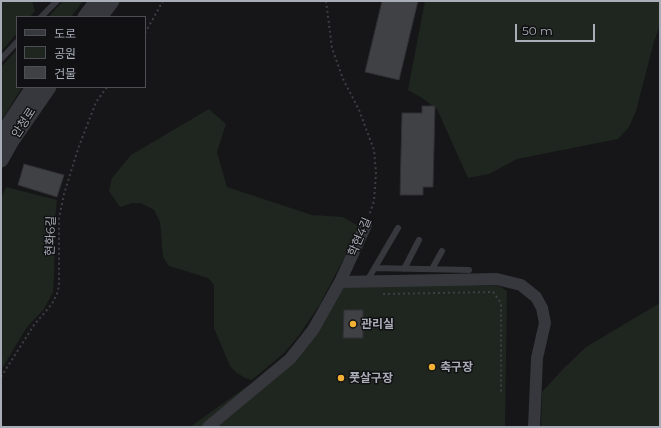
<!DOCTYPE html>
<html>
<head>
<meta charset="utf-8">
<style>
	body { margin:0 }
	#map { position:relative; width:661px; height:428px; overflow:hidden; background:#161618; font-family:Montserrat,"Noto Sans KR",sans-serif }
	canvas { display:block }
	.frame { position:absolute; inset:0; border:2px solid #a8adb8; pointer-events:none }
	.legend { position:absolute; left:16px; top:16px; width:130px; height:72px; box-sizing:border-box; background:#111113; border:1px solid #4d4f55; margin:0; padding:5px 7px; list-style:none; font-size:12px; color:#a8adb8 }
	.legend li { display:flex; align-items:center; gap:8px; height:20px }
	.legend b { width:20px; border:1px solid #4d4f55 }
	.scale { position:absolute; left:515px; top:24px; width:80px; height:18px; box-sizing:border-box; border:2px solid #a8adb8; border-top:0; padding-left:5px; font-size:12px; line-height:14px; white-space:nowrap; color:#a8adb8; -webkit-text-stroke:3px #111113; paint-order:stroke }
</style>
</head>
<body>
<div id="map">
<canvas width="661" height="428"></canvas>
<div class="frame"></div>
<ul class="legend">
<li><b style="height:5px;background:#37383d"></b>도로</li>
<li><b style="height:11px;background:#1e261f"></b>공원</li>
<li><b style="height:11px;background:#404145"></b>건물</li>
</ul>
<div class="scale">50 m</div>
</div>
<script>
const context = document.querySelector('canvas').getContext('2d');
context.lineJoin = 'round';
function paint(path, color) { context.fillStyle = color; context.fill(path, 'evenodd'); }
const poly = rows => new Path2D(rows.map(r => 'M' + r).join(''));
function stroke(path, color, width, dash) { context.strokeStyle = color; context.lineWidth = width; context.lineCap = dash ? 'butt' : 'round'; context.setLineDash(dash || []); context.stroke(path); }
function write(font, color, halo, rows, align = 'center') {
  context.font = font + ' Montserrat,"Noto Sans KR",sans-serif'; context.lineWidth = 3; context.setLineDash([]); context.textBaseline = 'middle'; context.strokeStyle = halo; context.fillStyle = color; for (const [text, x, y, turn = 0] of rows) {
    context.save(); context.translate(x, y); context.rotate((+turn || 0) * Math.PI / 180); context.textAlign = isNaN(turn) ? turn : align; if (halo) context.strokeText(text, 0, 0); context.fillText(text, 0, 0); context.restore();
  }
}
paint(poly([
	[1,1,32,1,35,11,30,17,17,17,17,33,1,52],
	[63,1,83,1,71,17,48,17],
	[425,1,660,1,660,25,654,42,636,111,629,127,618,139,517,159,489,174,468,178,437,109,422,98,408,90],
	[17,50,17,87,22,87,1,122,1,67],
	[209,109,226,124,217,152,227,187,312,215,343,217,360,227,320,304,297,338,284,353,252,380,245,378,237,373,230,366,214,328,214,285,208,278,169,266,163,257,160,222,154,210,141,203,132,203,120,207,109,191,112,178,131,155],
	[6,187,57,200,55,219,54,276,53,292,44,309,27,327,1,370,1,199],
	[445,284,499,286,507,291,505,427,190,427,253,382,285,355,300,338,321,306,331,285],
	[660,303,660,427,541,427,542,392,564,368,586,347]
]), '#1e261f');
const building = poly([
	[382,1,418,1,399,80,365,72,382,1],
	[422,106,435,106,433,187,423,187,423,195,400,195,402,113,422,113,422,106],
	[24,164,64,175,57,197,18,185,24,164],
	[344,310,363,310,363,338,343,338,344,310]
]);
paint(building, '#404145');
stroke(building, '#303034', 1);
stroke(poly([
	[326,1,332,48,343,79,359,110,374,150,376,173,374,201,369,216],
	[145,33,163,1],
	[383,294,493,292,501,303,501,394],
	[1,377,34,325,52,304,57,294,59,286,59,218,64,194,78,149,96,102,107,87]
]), '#3d3f44', 2, [2, 3]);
stroke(poly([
	[41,17,57,1],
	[1,59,17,42],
	[375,268,469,270],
	[404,269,419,240],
	[432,269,442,251],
	[367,281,398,228]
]), '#37383d', 6);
stroke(poly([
	[340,282,497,279,521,285,536,297,542,308,545,323,537,358,534,427],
	[208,427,290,359,313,330,340,282,366,225]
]), '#37383d', 12);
stroke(poly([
	[85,17,97,1],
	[100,17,112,1],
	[1,136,33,87],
	[1,160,11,142,49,87]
]), '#37383d', 15);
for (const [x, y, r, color] of [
	[353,324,4,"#f2b134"],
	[432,367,4,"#f2b134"],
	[341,378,4,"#f2b134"]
]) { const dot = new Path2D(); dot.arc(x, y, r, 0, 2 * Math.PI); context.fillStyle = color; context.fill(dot); stroke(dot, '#111113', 1.5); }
write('12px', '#a8adb8', '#111113', [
	["안청로",24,123,-57],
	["현화6길",51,236,-88],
	["학현4길",360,237,-67]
]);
write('bold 12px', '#a8adb8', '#111113', [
	["관리실",361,324],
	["축구장",440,367],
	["풋살구장",349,378]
], 'left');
</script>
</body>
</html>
